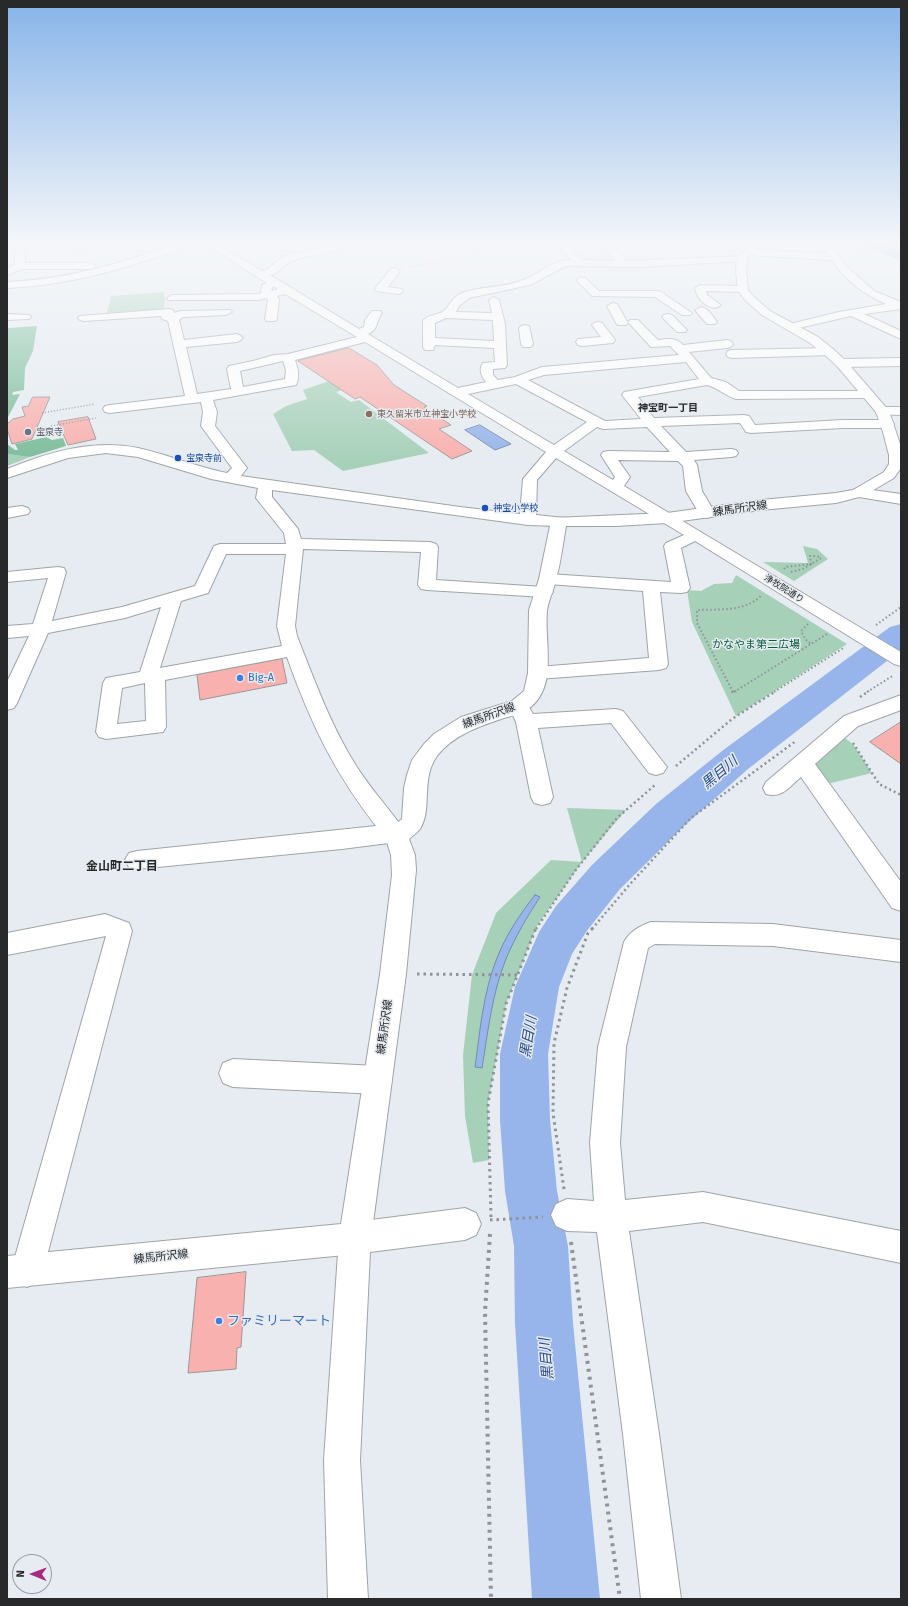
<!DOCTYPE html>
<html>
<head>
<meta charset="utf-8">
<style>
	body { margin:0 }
	#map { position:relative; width:908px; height:1606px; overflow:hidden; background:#e6ecf1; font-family:"Fira Sans",sans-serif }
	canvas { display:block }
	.frame { position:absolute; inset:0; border:8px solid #27292b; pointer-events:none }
	.north { position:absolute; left:12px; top:1554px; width:40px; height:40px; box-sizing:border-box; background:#e6ecf1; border:1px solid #9a9ea2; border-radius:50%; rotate:271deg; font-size:11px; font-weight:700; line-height:16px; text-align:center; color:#27292b }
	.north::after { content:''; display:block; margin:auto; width:14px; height:18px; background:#a72b7e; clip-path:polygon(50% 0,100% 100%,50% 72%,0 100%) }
</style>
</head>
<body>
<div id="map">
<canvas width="908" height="1606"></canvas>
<div class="frame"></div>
<div class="north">N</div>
</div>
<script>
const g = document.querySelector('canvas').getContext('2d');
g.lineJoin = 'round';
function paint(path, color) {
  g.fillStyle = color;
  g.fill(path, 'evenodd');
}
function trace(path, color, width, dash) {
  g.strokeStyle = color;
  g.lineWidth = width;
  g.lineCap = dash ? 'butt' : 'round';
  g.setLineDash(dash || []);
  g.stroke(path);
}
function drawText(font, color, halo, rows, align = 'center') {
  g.font = font + ' "Fira Sans","Noto Sans JP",sans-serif';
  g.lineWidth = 3;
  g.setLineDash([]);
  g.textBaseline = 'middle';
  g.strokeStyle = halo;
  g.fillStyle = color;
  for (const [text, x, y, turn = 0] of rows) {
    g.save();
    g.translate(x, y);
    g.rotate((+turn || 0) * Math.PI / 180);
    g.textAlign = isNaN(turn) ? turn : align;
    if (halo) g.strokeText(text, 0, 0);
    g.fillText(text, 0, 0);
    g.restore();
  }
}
const green = new Path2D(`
	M163,292L165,299L164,309L107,313L111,296Z
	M332,380L345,389L336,392L351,402L359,400L429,453L343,471L314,450L292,451L273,414L286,406L307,399L303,390Z
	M7,454L30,457L7,466Z
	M803,546L817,549L828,559L794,581L763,562L808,563Z
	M736,575L847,644L736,716L692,622L687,590L701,591L714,584L732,583Z
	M838,733L853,744L872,773L819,786L803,763Z
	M567,808L626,810L582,862L537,926L506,1004L488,1103L489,1160L473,1163L465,1116L463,1055L472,975L496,913L551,860L582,862Z`);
const forest = new Path2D(`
	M37,326L33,351L25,368L24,390L13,392L12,395L20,394L7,419L10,427H7V328Z
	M46,437L52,440L63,438L66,446L30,457L7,454V444L15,450H18L15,444Z`);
const water = new Path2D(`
	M480,425L511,444L495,450L465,430Z
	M535,895L540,897C527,917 515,937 506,959C492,993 488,1032 482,1068L475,1067C480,1031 483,993 497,958C506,935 520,914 535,895Z`);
const river = new Path2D(`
	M858,241H880L901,250V261L860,245Z
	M901,624V650L748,769L684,826L620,889L586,932L572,954L559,987L548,1054L550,1120L557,1191L568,1246L573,1323L600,1599H532L515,1323L514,1246L505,1191L500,1120V1054L515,987L539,932L556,906L592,865L656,804L722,751L890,627Z`);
const building = new Path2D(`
	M349,348L377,365L394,385L427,406L424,407L451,425L439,429L472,451L452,459L360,397L355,399L298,361Z
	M33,397H50L32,439L12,444L7,429V424L13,419L25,416L22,407L28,406Z
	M88,417L96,439L68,445L58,422Z
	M282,659L287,683L200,700L197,675Z
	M901,722V764L870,742Z
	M246,1272L241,1347L237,1348L236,1369L188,1373L197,1278Z`);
const pathFar5 = new Path2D(`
	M844,241L901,266
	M882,241L901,249
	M850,252L869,253
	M409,267L470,256L509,241`);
const pathFar4 = new Path2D(`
	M42,413L95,404
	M51,426L96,418`);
const pathFar3 = new Path2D(`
	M784,569L785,567L811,564L810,556H817L821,558L803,569L791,572
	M808,624L801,631L805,639L811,644
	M876,625L901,607
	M733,692L697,623V610C720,609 745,612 762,595
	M734,692L827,634
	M774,692L845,647
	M867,692L894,675`);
const pathFar2 = new Path2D(`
	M732,691L733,693L736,691
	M860,697L869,691
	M853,743L879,784L901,795
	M676,766L732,719L776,691
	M536,929L575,871L617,818L655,785
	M592,929L631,883L691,818L796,741`);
const pathFar1 = new Path2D(`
	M417,974L518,975
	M564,1189L553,1113L554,1043L567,988L588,933L593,928
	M491,1217L488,1103L506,1004L536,928
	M490,1220L543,1217`);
const path = new Path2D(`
	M490,1234L485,1312L491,1599
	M571,1242L620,1599`);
const minor = new Path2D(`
	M27,241H39L25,250V263H91L96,266L91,269H22L7,275V268L15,265V249Z
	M77,241H87L83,249H77L75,247Z
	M185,241H199L197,243C134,266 75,285 7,288V282C72,279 124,262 185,241Z
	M200,241H212L262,271C272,269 274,261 283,257C298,251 317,249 333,246L336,247L338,249L336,251C321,255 305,255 290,262C282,265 279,274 270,275L359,329L364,327L365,320L372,311H380L382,313C375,323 379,329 368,334L458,388L486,382C482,377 478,370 483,363L495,362L494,348L435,345L433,350H425L423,347V321C427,315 437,315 442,312C450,307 451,297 462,293C481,286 504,288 523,280C539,274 553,260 571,260L557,244L559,242H565L582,260L615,261L600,241H610L626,261L746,256L747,258L742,261L642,267L566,266L530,285L469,298L459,306L456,312L492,313L489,300L494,297L499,300L505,324L507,365L505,368L493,369V375L498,380L515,377L542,367L679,355L670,346L651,347L628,322L630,320H638L658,340C669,339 675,337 683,345L727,340L731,341L733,344L731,347L727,348L689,352L711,378L726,382L739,391H872L874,394L872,397L867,398L736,399C726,396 718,388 707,385L638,397L654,418L744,415L749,416L755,425L843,420H887L892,421L894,424L892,427L887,428H843L751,433L746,432L740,423L661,426L686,452L731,449L736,450L738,453L736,456L731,457L694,460L697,465L702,491L715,513L713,516L707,518L701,516L699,513L686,491L683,466L678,461L618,460L630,477L624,486L901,652V666L894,664L695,541L681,548L690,588L687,592L681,593L660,592L668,664L666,668L659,670L538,679L531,678L528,673L531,668L538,667L649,658L643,591L548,584L542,583L539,579L542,575L548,574L671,582L664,546L666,543L684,535L556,458L537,480L536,515L565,518L567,521L565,524L559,526L528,525L272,490V497L298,529L301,539L430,542L436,544L438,547L436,580L544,587L550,588L553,592L550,596L544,597L427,590L421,589L418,585L421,552L303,549L295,626L297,636C314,679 330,724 355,764C369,787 388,807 404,830L407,836L404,842L396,845L389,843L342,849L137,869L129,867L125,860L129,853L137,851L376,826C334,772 310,722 287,657L165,680L166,727L163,732L106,739L99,737L96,732L103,683L106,678L140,672L161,607L125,618L48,633L17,703L14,708L7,710V682L29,636L7,638V626L33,624L48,578L7,582V572L58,567L64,568L66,572L52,621L122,607L195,586L214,546L220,544H286L284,533L256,498L258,488L211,479L138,457L106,453L68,458L7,478V469C49,452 93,439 138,448C169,455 197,467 227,473L232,468L201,426L203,412L201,402L110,413L105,412L103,409L105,406L110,405L185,396L168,321L162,319L161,316L84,321L80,320L78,318L80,316L169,309L173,310L174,313L180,311L230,310L232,312L226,315L183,317L179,320L184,340L237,334L241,336L243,338L241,340L237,342L186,347L197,394L231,389L227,369L229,366L253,361L274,355L288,354L357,337L285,294L277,296L279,299L277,319L275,321H267L265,319L268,300L266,298L259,300H168L167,298L172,295L259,294L261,293L262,285L267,283ZM273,286L278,289L271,291ZM446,318L493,320L494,341L435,338V323ZM365,342L546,452L523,479L520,514L460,507L241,476L247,468L215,426L217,412L213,400L296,385C300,377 298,368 295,360ZM283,361L286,370L285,379L243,387L240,371ZM686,362L699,379L624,392L622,395L641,419L605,421L528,380L544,375ZM516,384L587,422L554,445L468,394ZM597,427L603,429L647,427L670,452L608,451L603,452L601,455L615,477L613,480L564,451ZM226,554H286L277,626L282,646L160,668L181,601L208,593ZM145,683L146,721L117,724L122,688Z
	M819,241H829L846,266L874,291L901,302V309L864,314L901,331V339L851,316L790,330L786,329L784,327L786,325L839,312L886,304C863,294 845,280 832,260L747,255L742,252L747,249L827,254Z
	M395,268L400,271L388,287L402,289L403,291L402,293L398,294L376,291L375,289L376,287L391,269Z
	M581,277L585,278L599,291H657L661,292L692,313L690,315H682L655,297L592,296L576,280Z
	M700,285L742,286L747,289L742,292L706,291L707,295L721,305L715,308C704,306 697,298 695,288Z
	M613,303L617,304L628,323L626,325H618L616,323L607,306Z
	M701,307C708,308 713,316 717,322L715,324H707L695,310Z
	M7,314L29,315L31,317L29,319L7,320Z
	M668,314L672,315L687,330L685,332H677L662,317L664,315Z
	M598,322L602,323L613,337L615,340L613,343L582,346L578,345L576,342L578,339L601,337L592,325L594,323Z
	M525,325L529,326L533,344L531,347H523L521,344L519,328L521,326Z
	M829,348L833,349L835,352L833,355L732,358L728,357L726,354L728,351L732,350Z
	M901,358V366L841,367L837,366L835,363L837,360L841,359Z
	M882,407H901V415L877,414L875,411L877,408Z
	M858,488L901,494V504L853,496L850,493L853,490Z
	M22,506L28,508L30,511L28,514L7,518V508Z
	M901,695V710L858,726L815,764L901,882V911L892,908L801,777C790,786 782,799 766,794L763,788L766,782L844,716Z
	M520,702L527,704L533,714L616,709L623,711L667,767L663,773L656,775L649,773L611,723L538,728L553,797L550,803L542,805L534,803L531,797L516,722L510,709L513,704Z
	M105,914L129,923L132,931L43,1271L38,1282L27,1287L16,1282L11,1271L106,936L7,955V933Z
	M651,922L773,924L901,940V962L773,946L655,944L648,948L626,1047L620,1143L625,1200L703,1192L901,1231V1263L703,1222L629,1231L659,1434L681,1599H641L623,1434L597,1232L567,1231L556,1226L551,1215L556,1204L567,1199L594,1201L590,1143L598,1047L624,942C630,931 640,926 651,922Z
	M233,1059L378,1066L388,1070L392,1080L388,1090L378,1094L233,1087L223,1083L219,1073L223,1063Z
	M465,1208L476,1213L481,1224L476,1235L465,1240L370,1252L360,1460L368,1599H328L324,1460L339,1238L344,1227L355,1222Z`);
const major = new Path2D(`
	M754,241H765L747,258L746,271L748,290L753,296L770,311L818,337L833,349L845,360L889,411L901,447V468L896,475L894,478L863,496L836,503L761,510L667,523L616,526H566C563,543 561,562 556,579C554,590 548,601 547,611C544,644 559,688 527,710C521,714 511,716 504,718C480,726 453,735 437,756C420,780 433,808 420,829C417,833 412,836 409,839L415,855L416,870L406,974L371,1238L366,1249L355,1254L7,1288V1256L341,1224L380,974L392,875L391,855L385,836L388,830L402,819L404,788L407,775L412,760L424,744L434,734L461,717L512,701L524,691L528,673L529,610L539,579L551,521L553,518L667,513L761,500L836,493L853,490L884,472L889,464V455L883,432L876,412L837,366L825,355L810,343L762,315L745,300L738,290L736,271L737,258Z`);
const markers = [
	[369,414,4,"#8d6e63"],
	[28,432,4,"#6b7280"],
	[178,458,4,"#1a4fb4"],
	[485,508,4,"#1a4fb4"],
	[240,678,4,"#3f7fe0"],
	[219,1321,4,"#3f7fe0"]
];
const farEducationnames = [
	["東久留米市立神宝小学校",377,414]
];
const farWorshipnames = [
	["宝泉寺",36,432]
];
const farTransitnames = [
	["宝泉寺前",186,458],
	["神宝小学校",493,508]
];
const farStreetnames = [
	["浄牧院通り",784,589,32]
];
const farNeighbourhoodnames = [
	["神宝町一丁目",668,408]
];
const streetNames = [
	["練馬所沢線",740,509,-8],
	["練馬所沢線",489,716,-20],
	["練馬所沢線",385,1027,-82],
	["練馬所沢線",161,1257,-6]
];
const parkNames = [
	["かなやま第二広場",756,645]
];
const shopNames = [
	["Big-A",248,678]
];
const neighbourhoodNames = [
	["金山町二丁目",122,867]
];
const nearShopnames = [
	["ファミリーマート",227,1321]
];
const nearWaternames = [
	["黒目川",720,773,-40],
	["黒目川",529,1037,-81],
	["黒目川",547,1359,-95]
];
paint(green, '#a6d0b8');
paint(forest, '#7bbc9a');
paint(water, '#97b5ea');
trace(water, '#758bb1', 1);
paint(river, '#97b5ea');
paint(building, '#f8b1ae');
trace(building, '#9d9594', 1);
trace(minor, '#9fa4a9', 2);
trace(major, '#9fa4a9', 2);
trace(pathFar5, '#8f9397', 1, [1, 1.5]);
trace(pathFar4, '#8f9397', 1.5, [1, 2]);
trace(pathFar3, '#8f9397', 2, [1.5, 2.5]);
trace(pathFar2, '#8f9397', 2.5, [2, 3]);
trace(pathFar1, '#8f9397', 3, [2.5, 4]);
trace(path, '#8f9397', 4, [3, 5]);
paint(minor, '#fff');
paint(major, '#fff');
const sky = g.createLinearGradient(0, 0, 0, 466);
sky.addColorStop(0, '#87b4e9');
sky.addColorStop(0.52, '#f4f6f9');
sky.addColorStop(1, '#f4f6f900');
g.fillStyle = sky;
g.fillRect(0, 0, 908, 466);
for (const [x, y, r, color] of markers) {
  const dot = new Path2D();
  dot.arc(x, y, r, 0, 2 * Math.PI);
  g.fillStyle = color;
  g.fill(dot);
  trace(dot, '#e6ecf1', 1.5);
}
drawText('9px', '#785e54', '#e6ecf1', farEducationnames, 'left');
drawText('9px', '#5b616d', '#e6ecf1', farWorshipnames, 'left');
drawText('9px', '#164399', '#e6ecf1', farTransitnames, 'left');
drawText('9px', '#27292b', '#e6ecf1', farStreetnames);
drawText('bold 10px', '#27292b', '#e6ecf1', farNeighbourhoodnames);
drawText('11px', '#27292b', '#e6ecf1', streetNames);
drawText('11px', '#075b3b', '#e6ecf1', parkNames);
drawText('11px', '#366cbe', '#e6ecf1', shopNames, 'left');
drawText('bold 12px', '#27292b', '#e6ecf1', neighbourhoodNames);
drawText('13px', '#366cbe', '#e6ecf1', nearShopnames, 'left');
drawText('italic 14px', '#294a8a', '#e6ecf1', nearWaternames);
</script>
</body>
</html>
